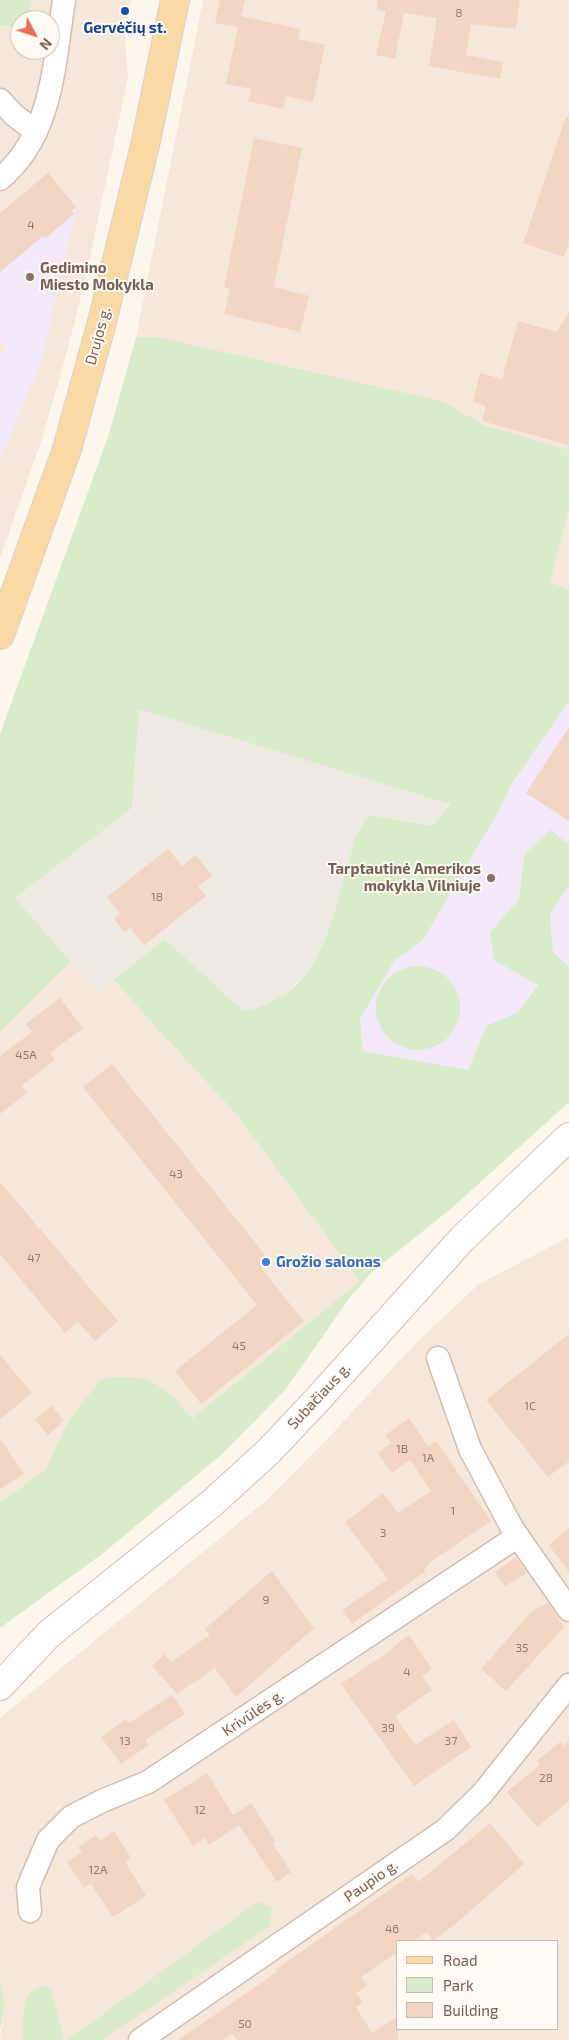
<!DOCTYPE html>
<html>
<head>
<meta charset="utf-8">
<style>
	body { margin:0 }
	#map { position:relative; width:569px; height:2040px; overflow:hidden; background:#fdf6ec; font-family:"Exo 2",sans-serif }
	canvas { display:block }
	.legend { position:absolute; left:396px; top:1940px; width:162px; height:90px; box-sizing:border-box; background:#fffaf3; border:1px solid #cabbb1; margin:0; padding:6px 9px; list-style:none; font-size:15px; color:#7a5c4d }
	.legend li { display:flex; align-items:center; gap:10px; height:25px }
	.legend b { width:25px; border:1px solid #cabbb1 }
	.north { position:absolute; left:10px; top:10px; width:50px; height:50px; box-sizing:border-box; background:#fffaf3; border:1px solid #cabbb1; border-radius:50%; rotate:130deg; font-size:14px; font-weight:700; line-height:20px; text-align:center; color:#7a5c4d }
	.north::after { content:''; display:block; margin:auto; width:18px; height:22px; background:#e76f51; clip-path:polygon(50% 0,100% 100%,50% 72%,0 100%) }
</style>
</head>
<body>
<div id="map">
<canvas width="569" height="2040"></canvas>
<ul class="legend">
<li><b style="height:6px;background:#fbd9a5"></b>Road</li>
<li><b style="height:14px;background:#d8ecc9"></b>Park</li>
<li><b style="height:14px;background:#f3d5c3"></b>Building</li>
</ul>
<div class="north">N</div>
</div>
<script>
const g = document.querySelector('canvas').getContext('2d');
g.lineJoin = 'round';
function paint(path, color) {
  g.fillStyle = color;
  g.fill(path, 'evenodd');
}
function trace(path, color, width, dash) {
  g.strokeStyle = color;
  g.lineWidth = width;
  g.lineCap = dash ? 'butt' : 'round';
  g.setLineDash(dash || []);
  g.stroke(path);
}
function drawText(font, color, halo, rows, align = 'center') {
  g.font = font + ' "Exo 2",sans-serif';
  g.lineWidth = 4;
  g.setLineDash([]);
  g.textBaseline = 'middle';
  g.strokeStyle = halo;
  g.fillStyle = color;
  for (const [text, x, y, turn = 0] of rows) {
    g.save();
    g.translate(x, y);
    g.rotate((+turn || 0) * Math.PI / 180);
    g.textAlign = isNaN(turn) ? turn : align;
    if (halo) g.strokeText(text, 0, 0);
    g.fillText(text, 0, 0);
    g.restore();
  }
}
const residential = new Path2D(`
	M0,0H131L125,36L128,77L85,281L64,363L42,439L0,558ZM20,20H50V50H20Z
	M203,0H569V654L157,337H136Z
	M71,961L100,993L114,980L162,1034L237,1115L361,1281L193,1418L164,1389L69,1420L45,1470L0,1502V1032Z
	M569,1237V2040H0L5,2005L0,1978V1718L269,1498L327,1439L417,1342L479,1284ZM398,1941H558V2029H398Z`);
const industrial = new Path2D(`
	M139,708L450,803L432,826L328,935L314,966L286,993L268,1006L244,1013L165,939L100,993L15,898L132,808Z`);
const education = new Path2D(`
	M48,173L76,207L72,211H76L41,362L0,462V354L7,348L0,340V213Z
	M569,701V844L550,831L524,855L519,899L490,932L494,960L538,984L517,1013L486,1026L468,1070L363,1051L360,1019L394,961L423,940L496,816L511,785Z
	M569,886V966L553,952L550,913Z`);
const green = new Path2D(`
	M0,0H32L28,20H20V28L0,25Z
	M136,337H157L445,402L483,425L569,450V507L550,582L569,590V701L511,785L496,816L423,940L394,961L360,1019L363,1051L468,1070L486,1026L517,1013L538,985L494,960L490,932L519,899L524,855L550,830L569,844V886L550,913L553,952L569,966V1102L453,1207L371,1273L348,1300L286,1389L221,1455L102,1554L0,1628V1502L45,1470L69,1420L101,1379C123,1376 147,1375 165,1390C175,1398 183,1409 193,1418L360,1281L237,1115L162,1034L114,980L165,939L244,1012C321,993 329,930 348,864C351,855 353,844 357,835C360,828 365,821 369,815L432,826L450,804L139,709L132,808L15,898L71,961L0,1032V734L109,434Z
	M376 1008a42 42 0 1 1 84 0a42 42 0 1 1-84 0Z
	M257,1902L273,1908L269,1927L101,2040H65L94,2021Z
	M0,1978L5,2005L0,2031Z
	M45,1986L51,1990L64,2040H23C25,2017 17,1992 45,1986Z`);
const building = new Path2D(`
	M220,0H245L241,16L300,29L298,39L325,45L313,102L286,96L283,109L248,101L251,89L226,84L238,27L215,23Z
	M378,0H520L516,29L471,24L466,55L503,62L500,79L429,66L437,18L404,13L395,59L376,55L386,11L377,10Z
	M566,117H569V242L564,257L523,243Z
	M254,138L302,148L274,287L309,296L300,332L224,314L230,288L224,287Z
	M48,173L76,207L71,211L74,214L46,238L43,236L0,272V213Z
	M569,312V445L482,421L486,406L473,402L480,373L502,379L518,321L557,332Z
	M569,727V821L526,793Z
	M168,849L182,866L196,855L212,876L198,886L206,896L144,945L130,928L124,932L114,919L120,914L107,897Z
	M60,998L83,1028L50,1053L55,1060L21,1086L27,1093L0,1114V1056L32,1032L26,1024Z
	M112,1064L270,1261L261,1268L304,1321L201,1404L175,1371L257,1305L83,1087Z
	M0,1182L118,1321L95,1341L78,1322L65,1333L0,1254Z
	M569,1334V1461L548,1477L486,1400Z
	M0,1355L32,1393L0,1419Z
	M52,1406L64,1421L48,1435L35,1419Z
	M409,1418L428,1446L436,1441L491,1521L429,1563V1565L424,1569L426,1571L352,1624L342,1610L388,1579L345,1522L383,1493L398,1513L431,1491L410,1460L392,1473L378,1453L391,1443L385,1435Z
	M0,1439L24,1474L0,1489Z
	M569,1528V1572L549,1545Z
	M516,1557L527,1573L505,1586L495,1572Z
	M272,1571L314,1628L236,1697L215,1668L177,1694L152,1666L164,1654L171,1662L210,1635L205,1629Z
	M548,1603L564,1627L506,1691L481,1669L532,1611Z
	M409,1635L432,1669L422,1676L432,1690L395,1716L415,1745L454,1720L471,1747L414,1786L341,1684L394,1648L393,1647Z
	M172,1695L185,1714L145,1740L149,1745L121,1764L101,1737L126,1719L129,1723Z
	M569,1741V1801L537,1827L507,1792L540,1765L537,1761L560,1742L563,1746Z
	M207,1773L233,1815L251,1803L276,1842L273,1844L291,1872L277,1882L239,1825L209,1845L205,1838L193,1846L164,1800Z
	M490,1823L524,1864L453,1926L433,1941L427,1932L413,1941H398V1952L361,1977L367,1986L356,1993L363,2002L356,2007L372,2033L398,2016V2040H237L232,2034L223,2040H178L277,1972L275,1970L412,1874L418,1882Z
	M114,1831L131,1858L125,1862L146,1896L113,1917L91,1884L84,1888L67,1862L82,1852L78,1847L96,1835L100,1841Z`);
const street = new Path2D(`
	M0,100L14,115L36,132
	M0,179C53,135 54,63 64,0
	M438,1358L470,1449L512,1528L569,1610
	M30,1911L28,1887L48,1840L71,1817L102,1801L148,1782L518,1536
	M140,2040L445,1830L482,1794L569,1685`);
const secondary = new Path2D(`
	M0,1686L49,1634L211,1504L269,1451L318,1399L462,1239L569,1137`);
const primary = new Path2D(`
	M0,635L67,449L102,322L146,141L175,0`);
const markers = [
	[125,11,5,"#1a4fb4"],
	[30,277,5,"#8d6e63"],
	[491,878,5,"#8d6e63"],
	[266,1262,5,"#3f7fe0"]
];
const numberNames = [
	["8",459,13],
	["4",31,225],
	["18",157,897],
	["45A",26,1055],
	["43",176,1174],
	["47",34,1258],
	["45",239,1346],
	["1C",530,1406],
	["1B",402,1449],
	["1A",428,1458],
	["1",453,1511],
	["3",383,1533],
	["9",266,1600],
	["35",522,1648],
	["4",407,1672],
	["39",388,1728],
	["13",125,1741],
	["37",451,1741],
	["28",546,1778],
	["12",200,1810],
	["12A",98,1870],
	["46",392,1929],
	["50",245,2024]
];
const transitNames = [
	["Gervėčių st.",125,28]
];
const educationNames = [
	["Gedimino",40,268],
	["Miesto Mokykla",40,285],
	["Tarptautinė Amerikos",481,869,"right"],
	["mokykla Vilniuje",481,886,"right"]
];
const streetNames = [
	["Drujos g.",98,336,-75],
	["Subačiaus g.",319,1396,-47],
	["Krivūlės g.",253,1713,-34],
	["Paupio g.",371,1881,-35]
];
const shopNames = [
	["Grožio salonas",276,1262]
];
paint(residential, '#f5e8da');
paint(industrial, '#efe9e4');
paint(education, '#f3e8fa');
paint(green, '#d8ecc9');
paint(building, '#f3d5c3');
trace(street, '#d1beb0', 25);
trace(secondary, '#d6c0b0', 30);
trace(primary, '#dad1cd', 30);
trace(street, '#fff', 22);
trace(secondary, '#fff', 28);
trace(primary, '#fbd9a5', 28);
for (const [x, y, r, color] of markers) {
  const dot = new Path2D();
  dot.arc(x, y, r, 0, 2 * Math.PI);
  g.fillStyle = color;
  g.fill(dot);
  trace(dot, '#fffaf3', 2);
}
drawText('12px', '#987a6a', null, numberNames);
drawText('bold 15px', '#164399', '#fffaf3', transitNames);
drawText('bold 15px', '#785e54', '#fffaf3', educationNames, 'left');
drawText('15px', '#7a5c4d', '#fffaf3', streetNames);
drawText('bold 15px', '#366cbe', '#fffaf3', shopNames, 'left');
</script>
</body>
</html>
